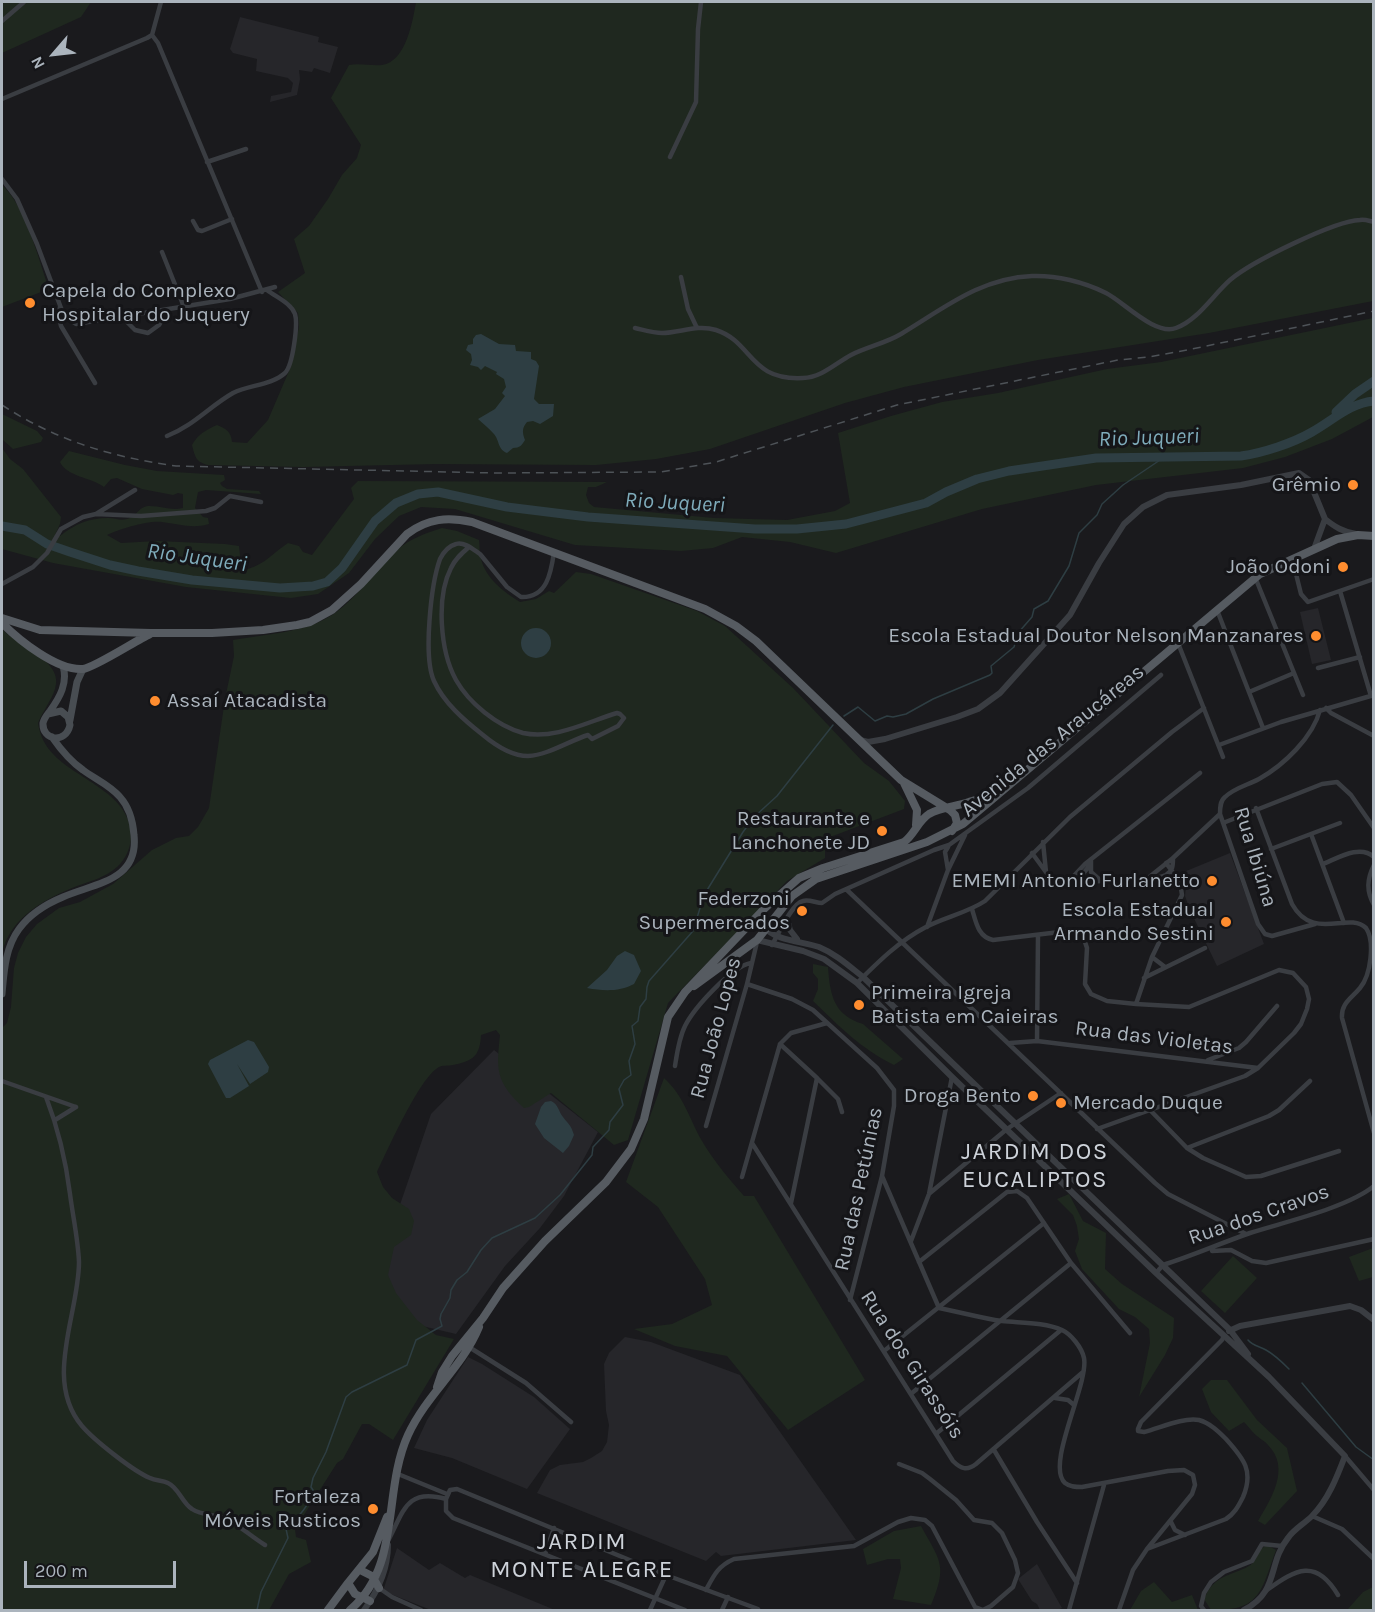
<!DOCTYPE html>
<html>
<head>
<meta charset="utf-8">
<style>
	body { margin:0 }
	#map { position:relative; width:1375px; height:1612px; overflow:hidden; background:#1a1a1d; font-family:Karla,sans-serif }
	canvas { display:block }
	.frame { position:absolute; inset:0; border:3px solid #abb4bd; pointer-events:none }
	.north { position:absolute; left:24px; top:24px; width:60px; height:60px; -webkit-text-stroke:4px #151518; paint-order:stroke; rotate:242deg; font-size:16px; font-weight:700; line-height:24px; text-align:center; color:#abb4bd }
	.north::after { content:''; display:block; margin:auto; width:21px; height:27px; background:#abb4bd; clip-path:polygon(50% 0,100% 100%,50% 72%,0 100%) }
	.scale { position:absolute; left:24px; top:1561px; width:152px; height:27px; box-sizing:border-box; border:3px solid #abb4bd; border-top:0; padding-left:8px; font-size:18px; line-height:21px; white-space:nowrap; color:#abb4bd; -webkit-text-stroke:4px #151518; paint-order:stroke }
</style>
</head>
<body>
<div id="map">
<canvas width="1375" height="1612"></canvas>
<div class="frame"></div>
<div class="north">N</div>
<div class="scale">200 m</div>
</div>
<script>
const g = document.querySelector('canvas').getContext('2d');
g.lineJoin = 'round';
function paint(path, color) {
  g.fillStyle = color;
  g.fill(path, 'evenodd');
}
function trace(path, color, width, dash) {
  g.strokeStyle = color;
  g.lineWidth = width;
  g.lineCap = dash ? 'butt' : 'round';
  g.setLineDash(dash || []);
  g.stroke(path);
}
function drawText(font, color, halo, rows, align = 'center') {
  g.font = font + ' Karla,sans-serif';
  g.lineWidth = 6;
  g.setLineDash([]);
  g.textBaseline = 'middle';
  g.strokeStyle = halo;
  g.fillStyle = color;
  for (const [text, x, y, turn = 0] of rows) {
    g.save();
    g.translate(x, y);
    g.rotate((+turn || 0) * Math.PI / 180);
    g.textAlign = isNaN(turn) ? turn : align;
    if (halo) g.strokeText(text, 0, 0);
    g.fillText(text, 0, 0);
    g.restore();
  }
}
const built = new Path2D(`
	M240,17L319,37L318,42L338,47L330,73L314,68L312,72L299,70L300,79L297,95L270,102L271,96L291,92L293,83L288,78L256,71L257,59L233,53L230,49Z
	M1318,608L1331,660L1312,664L1300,612Z
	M1230,853L1264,944L1217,966L1190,910L1185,896L1186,887L1183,878L1179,874Z
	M494,1050L598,1132L564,1196L540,1228L505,1266L456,1334L422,1326L407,1316L377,1272L431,1114Z
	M625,1337L651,1342L740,1375L856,1540L721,1556L716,1552L706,1561L537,1493L550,1470L560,1465L583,1462L591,1458L602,1451L607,1442L609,1425L606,1411L604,1364L609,1353Z
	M468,1357L482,1364L534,1397L570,1429L527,1489L452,1458L414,1448L427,1420Z
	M397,1548L429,1570L440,1563L465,1578L470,1575L555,1610H431L383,1591Z
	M1037,1564L1062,1608L1057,1610H1040L1037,1604L1032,1601L1018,1579Z`);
const green = new Path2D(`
	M2,2H91L81,17L2,53Z
	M416,2H1373V301L1209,333L1038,360L904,387L845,403L710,449L656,459L596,465L436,464L303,467L208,465C196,462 195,457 192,445C198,434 206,430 217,425C227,429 231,432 232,442L247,443L268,420L289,371L299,327L298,313L278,292L305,273L294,239L309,226L328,199L342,175L357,158L361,145L331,98L349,65C360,63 371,66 382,65C406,62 413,20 416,2Z
	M2,185C26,207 38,258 49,289L2,307Z
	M1373,318V417L1332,439L1285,457L1243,468L1096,485L982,509L836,553L790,542L742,537L713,548L681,551L575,545L455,509L421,507L399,516L375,539L349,573L318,594L291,598L186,587L53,563L2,549V448L10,459L23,469L61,517L60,524L55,535L60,536C75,524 89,518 108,518C115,518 120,521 127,519C137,517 138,506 150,506C162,506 171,511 183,508V494L178,493L173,495L142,489L117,478L111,479L104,487C91,477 67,477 60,462L69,451L125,465L157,471L224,475L225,480L220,483L222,486L227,489L259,491L261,494L206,490L198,492L195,508L203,517L208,518L209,524C193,529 178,524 162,522C149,520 119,529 107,535L121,543L157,541L225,544L239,546L240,555L239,571C263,567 269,556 288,543L299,546L303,552L312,555L354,499L351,488L358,481L607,482L596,487H588L586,495L589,503L594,507L714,518L787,520L835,511L850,503L838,433L891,416L942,402L998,393L1107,369L1161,362Z
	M2,414L37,431L43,438L41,442L13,449L3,440L2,443Z
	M442,528L457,531L479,540C480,546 479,553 481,559C486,579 504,592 520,602L536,599L549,591L554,593L576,572L591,574L697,611L725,626L793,688L864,763L889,781L905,801L904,809L825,839V858L787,881L668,1003L628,1140L614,1145L551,1093L529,1107L524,1108C496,1082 496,1071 500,1035L496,1030L481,1035C480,1056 473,1061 453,1065C448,1066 442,1065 439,1067C419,1078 388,1150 377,1172L383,1187L392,1198L409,1209L414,1221L411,1235L394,1247L388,1275L396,1293L417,1320L436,1335L454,1339L393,1440L369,1424H362L343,1459L337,1463L295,1529L296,1537L306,1540L311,1562L289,1574L269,1610H2V1028L7,1023L11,1007L14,968L18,953L26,937L37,924L59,908L80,902L113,884L152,850L176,838L189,836L198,827L209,808L225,699L234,656L233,640C267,634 306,633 335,613C359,596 375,570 396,551C409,539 426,533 442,528Z
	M2,629C17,645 65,661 55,689C51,701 43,711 38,723C40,736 45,746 54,755C79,781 133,794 131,839C130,849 125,860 117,867C106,877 91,881 77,886C44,899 10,918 2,953Z
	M813,964L828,967C830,994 833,1015 863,1024L903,1059L894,1065C860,1048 840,1027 813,1001L818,989V979L813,973Z
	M664,1078C684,1096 689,1118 702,1141C714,1161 729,1179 744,1196H754L865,1380L788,1430L727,1356L675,1346L634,1329L672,1324L712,1305L705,1279L658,1207L626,1182Z
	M1069,1194L1083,1221L1106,1233L1105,1269L1122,1284L1174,1318L1173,1338L1165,1355L1139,1397L1150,1343L1149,1329L1135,1317L1119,1309L1082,1269L1075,1251L1079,1239L1077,1226L1073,1215L1057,1199Z
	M1373,1248V1277L1359,1281L1349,1257Z
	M1233,1256L1257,1278L1225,1313L1201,1291Z
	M1211,1380H1227L1257,1420L1287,1448L1297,1491L1265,1525L1258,1521C1271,1499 1291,1468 1268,1445C1265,1441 1260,1439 1257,1436C1252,1432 1248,1426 1244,1422L1229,1431L1211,1412L1202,1389Z
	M921,1526C940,1561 948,1565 931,1605L893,1599L901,1568L900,1559H888L867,1565L863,1549L894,1531Z
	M1267,1545L1276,1550C1261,1591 1261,1611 1211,1610L1204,1599C1215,1574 1229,1577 1249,1566C1258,1561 1256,1550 1267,1545Z
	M1154,1582L1172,1602L1192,1595L1198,1610H1130L1141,1591Z
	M1373,1587V1610H1347L1363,1592Z`);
const water = new Path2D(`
	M481,334L499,344L515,345L516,351L531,352V359L536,361L539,366L534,399L539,404H554L553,416L540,424L533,421L527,422C522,428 522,432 525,440C522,445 520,448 513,448L507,453C497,449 500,440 493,433C489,428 483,424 478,419L495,409L505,396L502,393L506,387L504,379L496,374L497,372L485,366L481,370L478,367L470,365L472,360L471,354L466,350L468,345L473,344V339L476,335Z
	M521 643a15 15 0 1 1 30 0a15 15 0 1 1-30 0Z
	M625,951L634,955L641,971L634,984C619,992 603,991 587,988L607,970L617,956Z
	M248,1040L254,1042L269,1067L268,1072L250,1084L237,1064L249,1086L230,1098H226L208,1064L210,1060Z
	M551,1101C559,1105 558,1111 563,1117C569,1125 571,1125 574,1135L569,1146L563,1153L544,1138L535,1124L541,1107L545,1102Z`);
const stream = new Path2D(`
	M844,716L858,707L875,721L887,716L893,717L906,714L933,699L990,675L992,673L991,666L1014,647L1018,633L1032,617L1034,609L1048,601L1069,566L1079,533L1097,515L1102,504L1123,485L1163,458
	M1248,1340C1253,1346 1259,1346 1266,1350C1275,1355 1282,1362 1289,1369
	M1302,1383L1356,1447L1374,1460
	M257,1610L261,1592L288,1538L286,1529C296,1519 311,1505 313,1490L311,1487L313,1478L326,1452L346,1397L352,1392L407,1365L416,1340L442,1326L440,1319L441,1314L450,1298L451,1290L457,1280L467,1272L481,1250L492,1238L535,1218L560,1195L592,1155L593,1147L609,1130L610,1122L623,1105L619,1089L624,1080L631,1075L629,1061L635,1044L632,1026L638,1021L640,1007L646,999L647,987L649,981L693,931L704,895L743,832L754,817L777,796L833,725`);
const river = new Path2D(`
	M1336,412L1355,394L1374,381
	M2,526L25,530L47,544L70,552L110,565L138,571L192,580L280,588L313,586L327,582L342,568L375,521L396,503L418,494L438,492L507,507L588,517L755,529H797L846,524L926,503L946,492L977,479L1009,471L1096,458L1241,456C1263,453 1293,443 1312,432C1332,421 1350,403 1374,401`);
const minor = new Path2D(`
	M2,21L24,2
	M152,35L158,43L262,292
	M2,99L147,38L152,35L161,2
	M670,157L696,102L698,29L701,2
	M207,162L246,149
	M2,179L17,199L37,244L64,316L76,324L230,299L275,287
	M193,221L198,230L202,231L232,219
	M162,252L184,307
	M681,277L688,309L697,328
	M60,307L59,317L61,326L95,383
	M123,318L135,330L148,333L159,325L168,310
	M635,328C644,330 653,333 662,333C680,333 697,324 716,330C753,342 749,381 803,378C821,378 836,363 851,355C867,347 886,343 901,334C943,309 980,278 1032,276C1056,275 1084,282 1106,293C1124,302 1155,336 1176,328C1198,320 1213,295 1230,280C1251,262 1334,221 1360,220C1365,219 1369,221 1374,222
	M167,436C193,426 210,406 233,393C249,385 272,385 285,373C293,365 298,324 295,314C291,303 276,297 267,290
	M96,514L135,490
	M469,547C462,553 455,559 451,568C436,597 440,651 456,680C469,703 497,726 523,733C554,740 587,722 617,713L620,714L624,718L618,726L592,739L588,735C569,741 548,755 528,756C511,756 495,745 483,735C464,720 444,703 434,681C423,657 431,584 440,559C443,553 449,546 456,544C464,541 474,550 480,554L507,587L521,597C547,598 551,573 554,552
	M1292,558L1301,594L1308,602L1374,579
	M1255,577L1303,695
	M2,584L33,567L47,553L61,529L83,517L96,514L141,516L206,511L215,508L230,496L261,502
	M1340,591L1371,696
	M1217,610L1263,728
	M1178,643L1223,757
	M1318,668L1360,657
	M1249,692L1294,673
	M1326,708L1331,713L1374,736
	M1219,745L1281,722L1374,695
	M1256,808L1292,904C1313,942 1348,911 1366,928C1375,941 1371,975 1360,988C1351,999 1341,1003 1342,1018L1374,1133
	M1223,823L1322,784L1337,782L1351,795L1374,828
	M1311,834L1344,923
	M1043,842L1046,872
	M948,847L945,852L948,870
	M1271,849L1340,823
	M1032,853L1051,879L1057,882C1077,881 1153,882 1166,875C1173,871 1173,865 1173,858
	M1091,861V872L1100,880
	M1323,864C1338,858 1360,844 1374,857
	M1374,865C1367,879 1366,891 1374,905
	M1148,878L1173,858L1220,814
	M1078,880L1090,865
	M1069,881L1085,864L1200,773
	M847,890L1155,1183L1168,1194L1246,1234
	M972,909C976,922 978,937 993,940L1068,931L1076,934L1085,942L1087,948L1085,984L1091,994L1107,1001L1136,1004L1189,1007L1279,970L1293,973L1306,987L1309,999L1307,1009L1301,1024L1294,1033L1258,1068L1245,1076L1097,1129
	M1315,924L1272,936L1265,934L1258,924L1220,814C1220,808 1220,801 1225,797C1234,788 1248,785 1259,779C1284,765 1313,737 1320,710
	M927,927L948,870L965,835
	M772,945C778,935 792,903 803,901C809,899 816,903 822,903L835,894L934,850L949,845L1028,788L1161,675
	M1152,957L1165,967
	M1144,978L1205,948
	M857,983C878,962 899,941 926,927C945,917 967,913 985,901L1070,817L1172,732L1204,708
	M747,984L792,999L813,1010L877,1068L894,1090V1106L882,1176L850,1300
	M1136,1004L1152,957L1182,895L1180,882L1166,863
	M1037,1041L1038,935
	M1010,1043L1037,1041L1258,1068
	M780,1044L817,1078L791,1203
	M1208,1060L1239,1048L1246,1042L1277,1006
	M675,1066C677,1053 679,1038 685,1026C694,1008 732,966 751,963
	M817,1078L838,1099L842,1112
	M2,1081L76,1107
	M46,1097C58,1128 66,1162 70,1194C73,1217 78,1239 79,1262C79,1314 43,1380 82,1426C94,1440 133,1471 150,1478C156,1481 162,1480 168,1483C179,1488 182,1503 192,1509C202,1516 216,1514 227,1519C240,1526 252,1537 265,1545
	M1150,1110L1187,1148L1203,1158L1246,1177L1261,1176L1339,1151
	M55,1120L76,1107
	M706,1126L747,984L757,942
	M752,1143L953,1461C961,1469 967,1471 976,1464L1083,1372
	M1187,1148L1269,1116L1279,1110L1310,1081
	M882,1176L939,1308C960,1312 981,1318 1002,1321C1021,1323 1044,1322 1062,1330C1071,1334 1082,1348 1084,1358C1089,1384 1045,1465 1065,1483C1070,1487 1076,1487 1082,1487L1168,1471L1184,1470L1193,1475L1195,1485L1192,1494L1147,1549
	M742,1177L780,1044L791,1033L827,1023
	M930,1193L1007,1129L1061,1093
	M911,1241L929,1194L952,1077
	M1212,1251L1231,1250L1252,1261L1266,1263L1374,1239
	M919,1262L1007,1192L1017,1191L1027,1198L1071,1263L1130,1333
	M1156,1273L1163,1265C1192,1256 1221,1243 1250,1233C1284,1222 1347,1208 1374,1186
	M469,1347L526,1383L571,1422
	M884,1351L1044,1223
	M912,1393L1071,1263
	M1055,1398L1068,1400L1074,1405
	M937,1433L1061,1330
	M994,1450L1037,1522L1077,1583
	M1345,1456L1374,1490
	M398,1474L447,1494
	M1312,1516L1342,1529L1374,1559
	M1171,1522L1175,1530L1185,1535
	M389,1539C404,1510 407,1488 446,1499
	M545,1554L554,1528
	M379,1588L392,1597L421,1610
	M706,1590C714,1575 718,1566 734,1559L854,1546L898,1522L911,1518L925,1520L932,1526L975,1607L983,1610L991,1606L1013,1587L1018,1573L1015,1560L1002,1533L992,1523L974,1520L956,1500L930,1479L922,1473L899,1464
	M1267,1590C1296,1569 1316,1558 1338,1595
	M650,1610L666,1575
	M685,1610L453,1518L446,1511V1499L450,1490L457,1489L666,1575L758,1609
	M722,1610L728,1597
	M1069,1610L1104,1485
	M1119,1610L1133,1570L1147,1549L1226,1519C1234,1514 1238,1507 1243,1497C1254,1471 1244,1459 1226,1439C1219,1432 1210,1423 1199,1420C1183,1417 1160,1428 1144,1432L1138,1431V1429L1141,1422L1222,1340L1224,1336
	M1204,1610L1201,1606L1204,1593L1211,1582L1224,1572L1252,1561L1262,1544L1282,1546`);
const tertiary = new Path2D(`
	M1325,519C1335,527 1343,532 1356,534
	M1314,549L1325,519
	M860,740L868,742L885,739L957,717L978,709L1000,693L1070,615L1099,563L1124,524L1143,507L1167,495L1241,485L1299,473L1309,480L1325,519
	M787,919L790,930L797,939
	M766,928C773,940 805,942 819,947C836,954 849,966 863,977L1230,1330L1248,1354
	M757,940L803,951L824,959L857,983L952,1077L1156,1273L1269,1377L1345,1456C1337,1477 1328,1500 1312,1516C1304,1524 1294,1529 1288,1538C1267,1564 1280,1591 1244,1610
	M1229,1331L1240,1326L1350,1306L1361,1310L1374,1320
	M364,1610C378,1591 388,1569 388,1545`);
const secondary = new Path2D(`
	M48,714L61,711L68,717L70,725C66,744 42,741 43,723C44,718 47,715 50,711C60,697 68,683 63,666
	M70,720L77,682L83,669
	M2,994C4,972 5,948 19,929C30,914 46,904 63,897C95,883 139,881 134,835C133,822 129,807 120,797C110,785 95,779 83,770C70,761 61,750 52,737`);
const primary = new Path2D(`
	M2,618L40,630L151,633H212L263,630L297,625L310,622L332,610L361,584L407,534C428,518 448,517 472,522L705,609L736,626L756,641L901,780L950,810L955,815L957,823L952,831
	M2,623C19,640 57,671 83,669C94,668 137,640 150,634
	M904,783L917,810L916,825
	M694,986L757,940L792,896L816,879L927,842L963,824L1260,574L1337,539L1358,535L1374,536
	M437,1387L442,1372L452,1356L483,1318L503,1288L545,1241L606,1182L631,1149L644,1119L668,1017L685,992L765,908L799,878L823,868L904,842C914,835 918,821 929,814C941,807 955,807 969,802C981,799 992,794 1004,789
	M360,1570L372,1576L379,1588
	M348,1583L355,1594L370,1601
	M328,1610L348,1583L373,1552L387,1517
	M350,1610C402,1566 382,1492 408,1435C427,1394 462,1368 479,1327`);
const rail = new Path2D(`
	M2,405C57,441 112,457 176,466L497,473L661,472L716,462L897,405L1118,360L1149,357L1192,349L1374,311`);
const markers = [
	[30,303,6,"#ff8d2f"],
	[1353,485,6,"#ff8d2f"],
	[1343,567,6,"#ff8d2f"],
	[1316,636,6,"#ff8d2f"],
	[155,701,6,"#ff8d2f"],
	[882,831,6,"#ff8d2f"],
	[1212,881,6,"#ff8d2f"],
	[802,911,6,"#ff8d2f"],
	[1226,922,6,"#ff8d2f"],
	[859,1005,6,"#ff8d2f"],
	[1033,1096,6,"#ff8d2f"],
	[1061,1103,6,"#ff8d2f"],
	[373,1509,6,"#ff8d2f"]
];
const poiNames = [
	["Capela do Complexo",42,291,"left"],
	["Hospitalar do Juquery",42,315,"left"],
	["Grêmio",1341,485],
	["João Odoni",1331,567],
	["Escola Estadual Doutor Nelson Manzanares",1304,636],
	["Assaí Atacadista",167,701,"left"],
	["Restaurante e",870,819],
	["Lanchonete JD",870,843],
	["EMEMI Antonio Furlanetto",1200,881],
	["Federzoni",790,899],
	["Supermercados",790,923],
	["Escola Estadual",1214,910],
	["Armando Sestini",1214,934],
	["Primeira Igreja",871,993,"left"],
	["Batista em Caieiras",871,1017,"left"],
	["Droga Bento",1021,1096],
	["Mercado Duque",1073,1103,"left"],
	["Fortaleza",361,1497],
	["Móveis Rusticos",361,1521]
];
const streetNames = [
	["Avenida das Araucáreas",1053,741,-39],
	["Rua Ibiúna",1255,857,73],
	["Rua João Lopes",716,1028,-75],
	["Rua das Violetas",1154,1038,7],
	["Rua das Petúnias",859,1189,-78],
	["Rua dos Cravos",1259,1215,-19],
	["Rua dos Girassóis",912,1365,57]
];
const waterNames = [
	["Rio Juqueri",1149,438,-2],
	["Rio Juqueri",675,503,3],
	["Rio Juqueri",197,558,8]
];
const quarterNames = [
	["JARDIM DOS",1035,1152],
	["EUCALIPTOS",1035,1180],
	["JARDIM",582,1542],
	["MONTE ALEGRE",582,1570]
];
paint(built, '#26262a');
paint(green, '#1f281f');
paint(water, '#2e3e43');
trace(stream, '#2e3e43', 1.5);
trace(river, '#2e3e43', 9);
trace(minor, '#3a3d42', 4.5);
trace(tertiary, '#3a3d42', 6);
trace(secondary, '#484d52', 7);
trace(primary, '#565b61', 8);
trace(rail, '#4d5257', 1.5, [8, 6]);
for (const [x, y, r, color] of markers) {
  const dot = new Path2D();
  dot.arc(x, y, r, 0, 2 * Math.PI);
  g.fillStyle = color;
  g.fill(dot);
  trace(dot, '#151518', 2);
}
drawText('21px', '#abb4bd', '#151518', poiNames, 'right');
drawText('21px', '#abb4bd', '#151518', streetNames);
drawText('italic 22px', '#7facbb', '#151518', waterNames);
g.letterSpacing = '1.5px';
drawText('24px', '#cdd2d9', '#151518', quarterNames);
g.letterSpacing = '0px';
</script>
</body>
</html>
